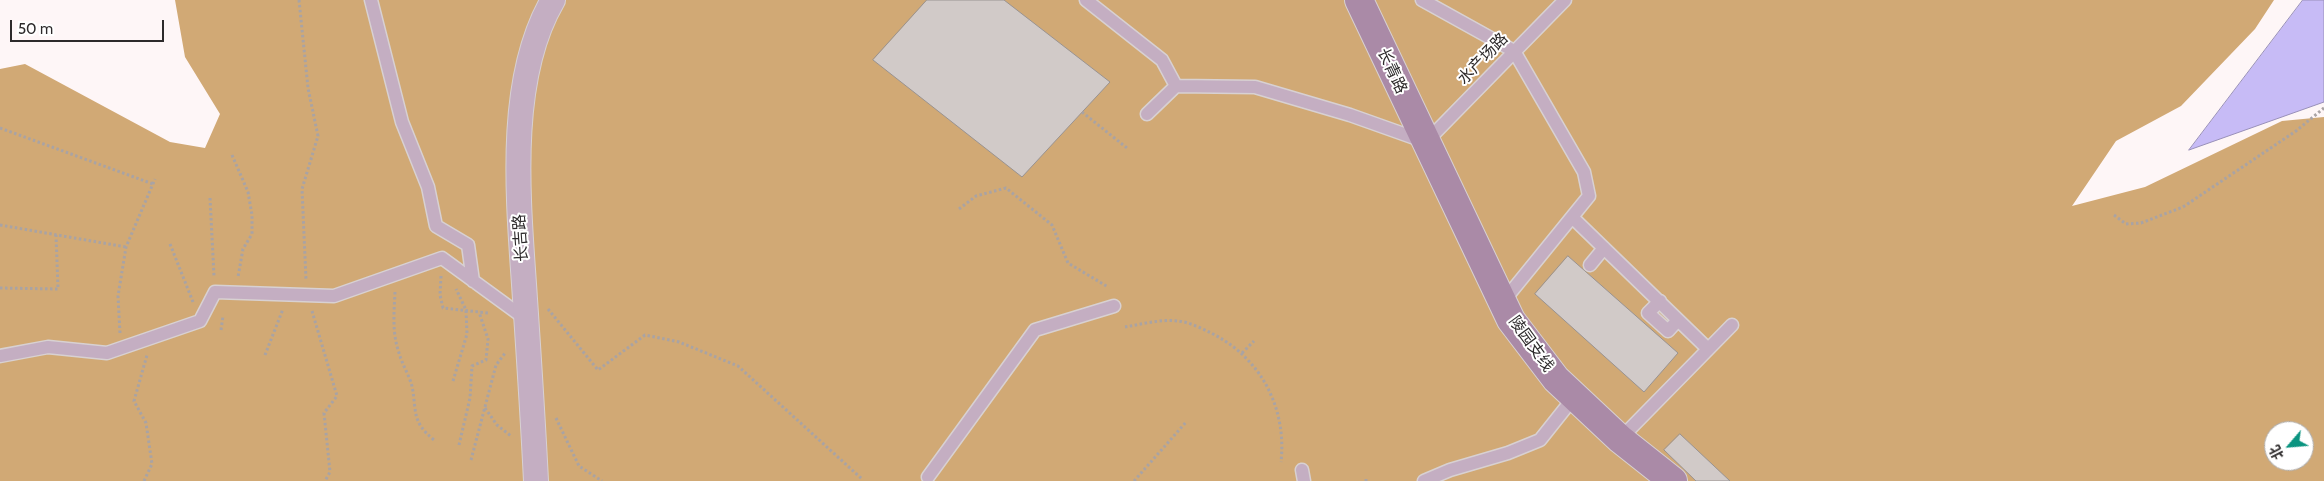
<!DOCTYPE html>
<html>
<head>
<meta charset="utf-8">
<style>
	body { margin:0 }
	#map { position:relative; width:2324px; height:481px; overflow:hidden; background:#fef6f7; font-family:Cabin,"Noto Sans SC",sans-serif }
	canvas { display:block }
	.north { position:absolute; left:2264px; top:421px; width:50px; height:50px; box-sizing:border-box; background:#fff; border:1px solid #abaaaa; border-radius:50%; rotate:243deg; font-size:14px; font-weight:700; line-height:20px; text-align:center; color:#2d2a2b }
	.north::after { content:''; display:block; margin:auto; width:18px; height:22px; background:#0a9480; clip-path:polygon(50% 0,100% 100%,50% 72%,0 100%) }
	.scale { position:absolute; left:10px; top:20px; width:154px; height:22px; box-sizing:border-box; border:2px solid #2d2a2b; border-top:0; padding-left:6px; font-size:15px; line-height:18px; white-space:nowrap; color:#2d2a2b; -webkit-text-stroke:4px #fff; paint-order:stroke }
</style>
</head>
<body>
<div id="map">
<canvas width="2324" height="481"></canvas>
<div class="north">北</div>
<div class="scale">50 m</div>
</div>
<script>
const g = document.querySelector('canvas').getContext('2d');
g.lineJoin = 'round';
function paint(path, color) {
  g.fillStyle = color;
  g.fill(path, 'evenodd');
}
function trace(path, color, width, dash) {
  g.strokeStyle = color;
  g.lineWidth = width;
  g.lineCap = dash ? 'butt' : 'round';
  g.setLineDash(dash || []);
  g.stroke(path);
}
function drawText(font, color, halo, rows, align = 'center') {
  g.font = font + ' Cabin,"Noto Sans SC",sans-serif';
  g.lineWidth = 4;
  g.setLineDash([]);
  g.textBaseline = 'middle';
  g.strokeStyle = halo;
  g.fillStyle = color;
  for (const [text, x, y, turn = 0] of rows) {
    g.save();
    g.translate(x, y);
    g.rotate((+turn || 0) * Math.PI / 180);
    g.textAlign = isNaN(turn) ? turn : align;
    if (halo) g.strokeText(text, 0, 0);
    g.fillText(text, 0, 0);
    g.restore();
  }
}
const forest = new Path2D(`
	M175,0H2274L2255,29L2181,106L2116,141L2072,206L2145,187L2282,121L2324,117V481H0V69L25,64L170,142L205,148L220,114L185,57ZM2274,431H2304V461H2274Z`);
const water = new Path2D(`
	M2303,0H2324V102L2189,150Z`);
const building = new Path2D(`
	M927,0H1004L1110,82L1022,177L873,60Z
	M1568,256L1678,353L1644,392L1535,294Z
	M1680,434L1730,481H1696L1664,450Z`);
const path = new Path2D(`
	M299,0L308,88L318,136L302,189L306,280
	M1082,112L1127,148
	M0,128L153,184
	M232,155L248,192L252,215V234L243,249L238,277
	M210,198L214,276
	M959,209L976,196L1006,188L1052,225L1068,263L1108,287
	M2114,215L2126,224L2141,223L2183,207L2296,131L2324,108
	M0,225L126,247
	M170,244L193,302
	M441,276L440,295L443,308L488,313
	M0,288L58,289L56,235
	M395,292C394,313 392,333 399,353C402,364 409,375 412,386C417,412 411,421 434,440
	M548,309L598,370L645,335L679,342L738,366L862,479
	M312,311L337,396L324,413L330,472L325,481
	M1125,327C1142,324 1161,319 1178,321C1189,322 1201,328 1211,333C1260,357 1287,407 1281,462
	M221,330L223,316
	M120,333L118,296L126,247L155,179
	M1242,353L1254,341
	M265,355L283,309
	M453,381L467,334L466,310L456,289
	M485,408L497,425L511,436
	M556,418L579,466L602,481
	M459,445L470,398L472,366L486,360L488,339L479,312
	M471,460L496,365L506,352
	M144,481L152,464L146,423L134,401L147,355
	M1134,481L1187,421
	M1366,481V479`);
const lane = new Path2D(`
	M371,0L402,122L428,187L436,226L468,245L473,281
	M1086,0L1162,60L1176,86
	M1422,0L1514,51L1584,172L1589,196L1502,303
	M1147,114L1176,86L1255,87L1350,115L1426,142L1565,0
	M1572,217L1708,349
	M1590,265L1604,248
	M1660,301L1648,313L1668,331L1678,320
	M0,356L48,347L107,353L200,321L215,292L334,296L442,258L527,320
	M1620,439L1732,325
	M1302,470L1304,481
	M928,477L1035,330L1114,306
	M1424,481L1450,470L1508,453L1540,440L1575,396`);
const street = new Path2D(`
	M536,481C533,420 529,359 525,299C519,206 505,82 553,0`);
const secondary = new Path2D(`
	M1359,0L1511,320L1556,379L1620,439L1673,481`);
const streetNames = [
	["水产场路",1483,59,-46],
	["长青路",1392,71,65],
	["长吉路",521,238,-94],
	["陵园支线",1531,344,54]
];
paint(forest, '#d1a975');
paint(water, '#c7bbf6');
trace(water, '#9990b9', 1);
paint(building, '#d1cac8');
trace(building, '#999391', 1);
trace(lane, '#d8d1d2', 15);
trace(street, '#d8d1d2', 26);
trace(secondary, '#d8d1d2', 30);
trace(path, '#a9a3a4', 3, [2.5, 2.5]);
trace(lane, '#c4aec2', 12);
trace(street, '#c4aec2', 24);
trace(secondary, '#aa8aa7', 28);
drawText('16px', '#2d2a2b', '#fff', streetNames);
</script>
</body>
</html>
